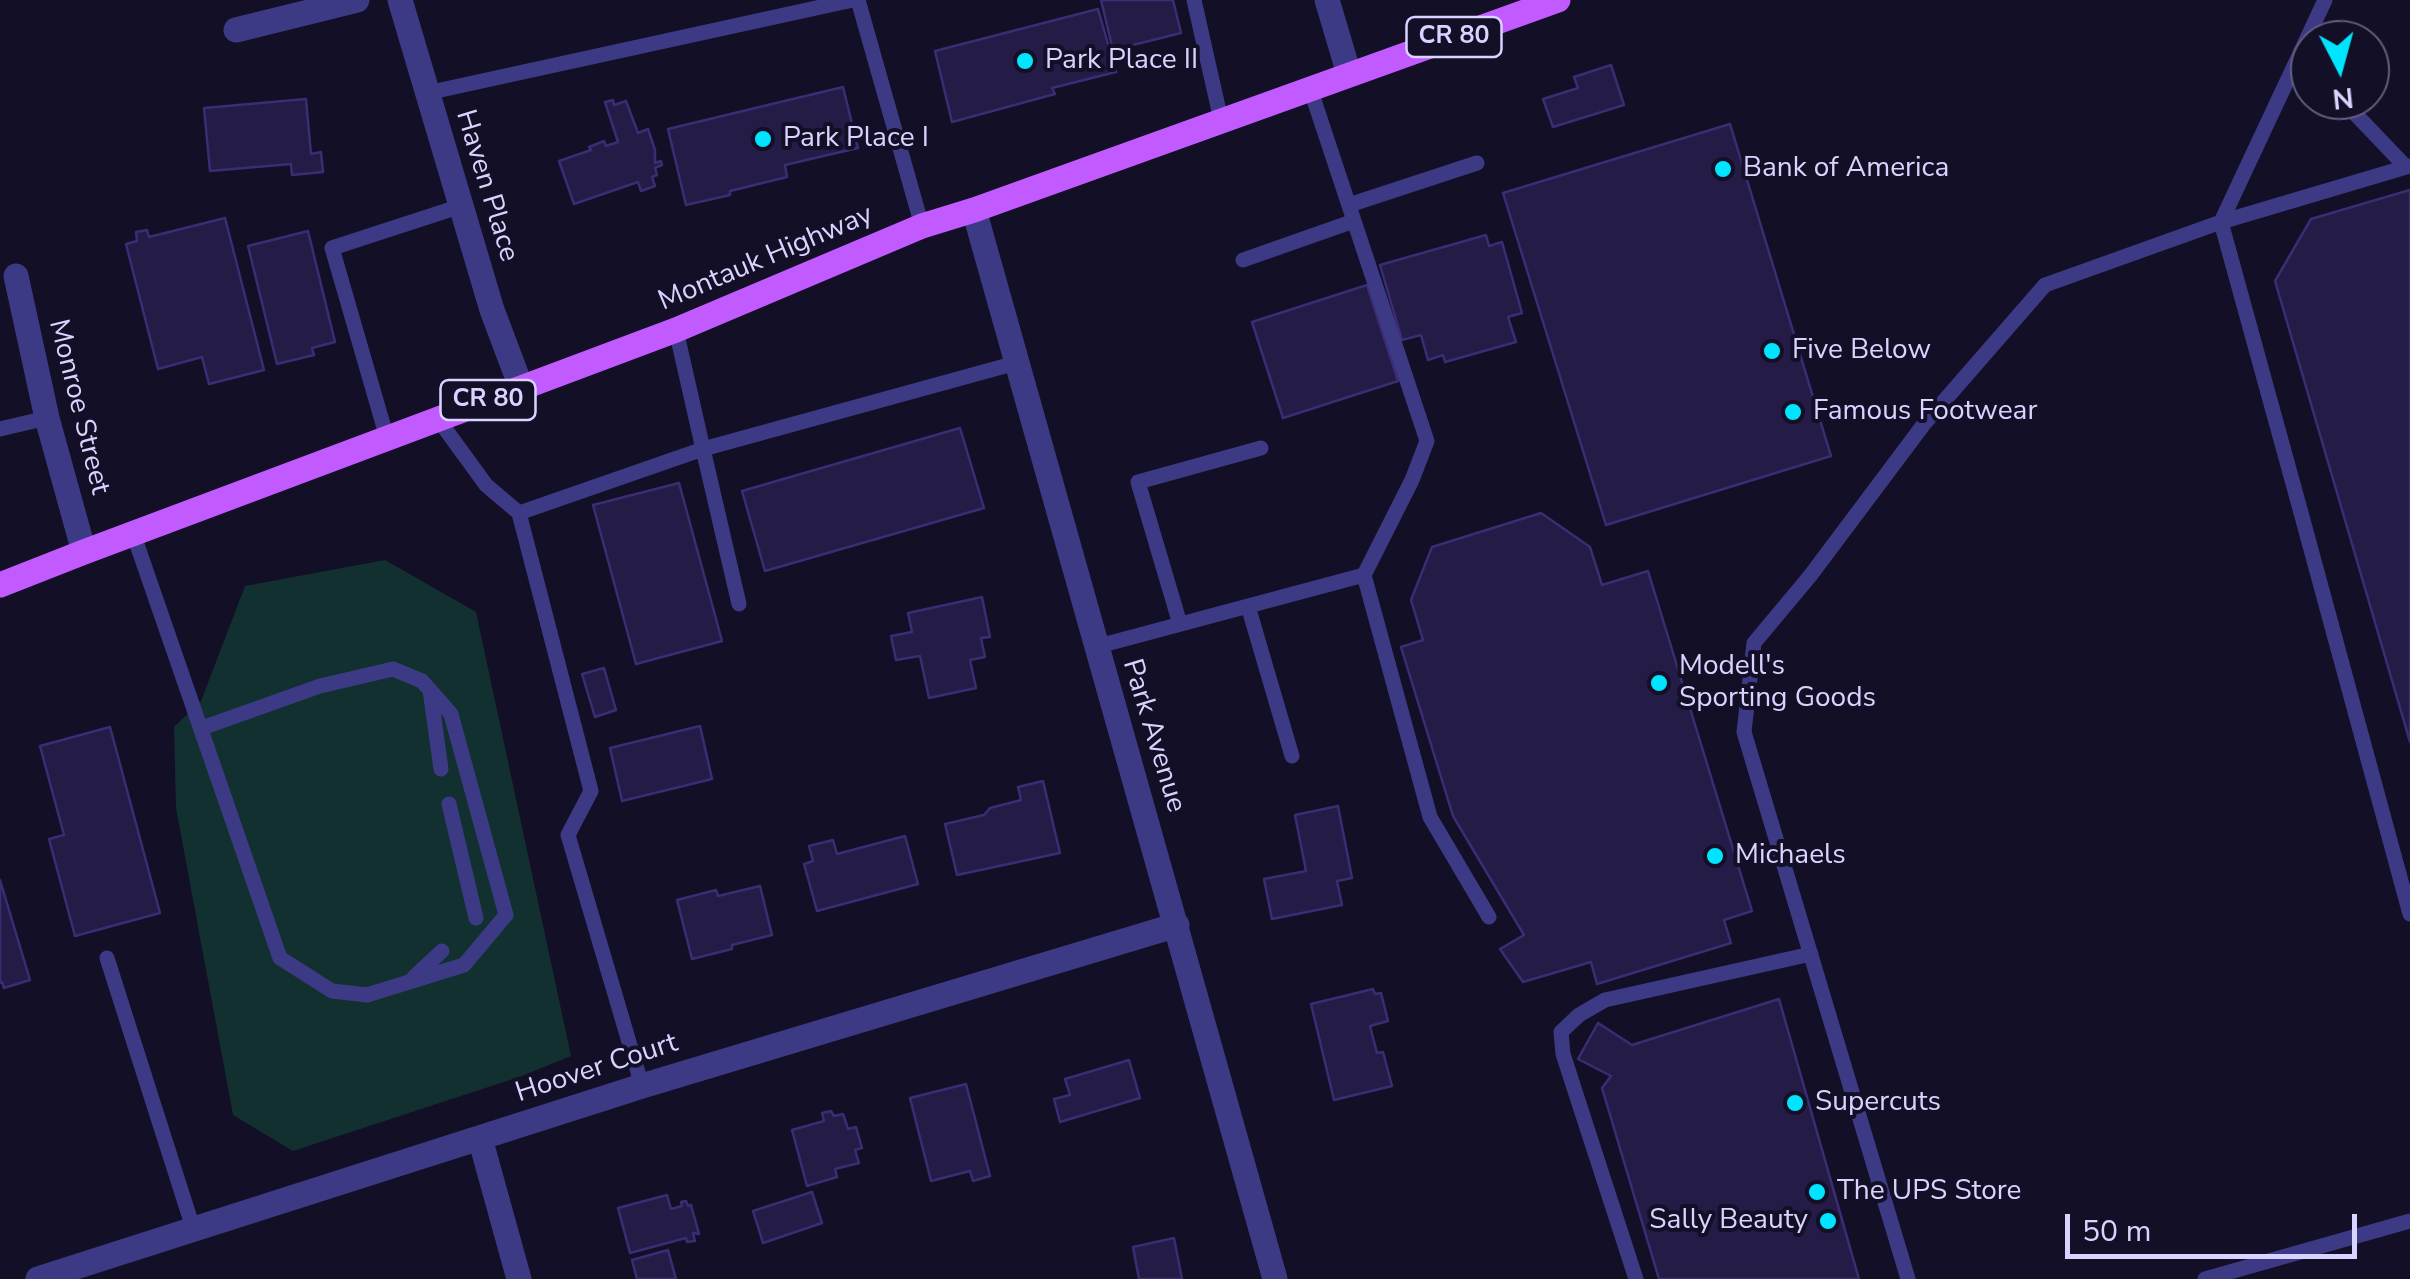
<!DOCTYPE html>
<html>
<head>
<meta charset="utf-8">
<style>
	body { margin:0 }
	#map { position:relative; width:2410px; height:1279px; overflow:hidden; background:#130f26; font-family:"Nunito Sans",sans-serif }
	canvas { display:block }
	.north { position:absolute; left:2290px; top:20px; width:100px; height:100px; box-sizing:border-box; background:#130f26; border:2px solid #625e7d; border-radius:50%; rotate:174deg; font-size:28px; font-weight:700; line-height:40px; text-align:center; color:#d9d4ff }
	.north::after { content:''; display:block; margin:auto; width:35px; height:45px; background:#00e5ff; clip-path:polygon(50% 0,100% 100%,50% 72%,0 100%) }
	.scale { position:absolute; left:2065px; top:1214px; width:292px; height:45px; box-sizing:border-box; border:5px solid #d9d4ff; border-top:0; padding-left:12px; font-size:30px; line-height:35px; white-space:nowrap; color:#d9d4ff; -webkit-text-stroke:8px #130f26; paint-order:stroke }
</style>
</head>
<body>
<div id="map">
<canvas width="2410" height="1279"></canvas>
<div class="north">N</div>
<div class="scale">50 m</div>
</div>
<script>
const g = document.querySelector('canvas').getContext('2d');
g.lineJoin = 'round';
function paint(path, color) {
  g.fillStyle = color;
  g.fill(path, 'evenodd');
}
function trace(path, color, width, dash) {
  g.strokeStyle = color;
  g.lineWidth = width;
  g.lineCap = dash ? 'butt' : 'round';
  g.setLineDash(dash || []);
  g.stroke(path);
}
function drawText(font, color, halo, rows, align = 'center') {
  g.font = font + ' "Nunito Sans",sans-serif';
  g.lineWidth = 8;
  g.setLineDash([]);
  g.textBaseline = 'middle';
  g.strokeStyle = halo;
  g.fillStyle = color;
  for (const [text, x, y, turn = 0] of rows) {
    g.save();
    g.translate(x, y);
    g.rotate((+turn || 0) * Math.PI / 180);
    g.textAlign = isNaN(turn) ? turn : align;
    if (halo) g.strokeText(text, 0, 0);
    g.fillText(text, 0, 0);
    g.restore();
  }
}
const green = new Path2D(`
	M385,560L476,612L571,1056L522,1076L293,1151L233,1115L176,808L174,727L201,701L245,586Z`);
const building = new Path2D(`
	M1101,0H1173L1181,33L1113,50Z
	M1098,9L1116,72L1052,88L1055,94L952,122L935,51Z
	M1611,65L1624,105L1553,127L1543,99L1578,88L1574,77Z
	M843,87L858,148L785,165L787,177L730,191V195L686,205L668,129Z
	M306,99L311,154L321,152L323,172L292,175L291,164L210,171L204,108Z
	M613,100L614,105L626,101L638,133L648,129L655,150V163L661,161L662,165L655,168L657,175L652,177L655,186L641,191L638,182L574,204L559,161L591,150L589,147L604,141L606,146L618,142L605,102Z
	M1730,124L1831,456L1606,525L1503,193Z
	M2410,190V742L2275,281L2311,219Z
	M225,218L264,370L209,384L202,357L158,369L126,244L137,241L136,232L147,230L149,237Z
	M308,231L335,342L312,348L314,355L277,364L248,246Z
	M1486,235L1489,246L1502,242L1522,313L1508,317L1516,342L1445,362L1443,355L1428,360L1421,335L1402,340L1380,265Z
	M1367,285L1398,381L1283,418L1252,322Z
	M960,428L984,508L765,571L742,491Z
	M679,483L722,641L636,664L593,505Z
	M1541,513L1590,547L1602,585L1648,571L1752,911L1724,920L1731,943L1597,984L1591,962L1523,982L1500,949L1524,935L1453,816L1401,647L1423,640L1411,600L1432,547Z
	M982,597L990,637L981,638L985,657L970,660L976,688L929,698L920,656L896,660L891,636L912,632L908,613Z
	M604,668L616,710L595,717L582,674Z
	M700,726L712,779L622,801L610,748Z
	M110,727L160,913L75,936L49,839L64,835L40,746Z
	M1043,781L1060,853L957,875L945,824L984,815L990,808L1021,800L1018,787Z
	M1338,806L1352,878L1337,881L1342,905L1272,919L1264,879L1306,871L1295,815Z
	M905,836L918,884L817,911L804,864L813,861L809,846L833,840L837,854Z
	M0,880L30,980L4,988L2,982L0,983Z
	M760,886L772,935L732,945V949L692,959L677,900L716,890L718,896Z
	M1373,989L1375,994L1381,993L1388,1021L1370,1026L1377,1053L1383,1052L1392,1086L1334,1100L1311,1004Z
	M1779,999L1859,1279H1659L1602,1088L1611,1076L1578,1059L1598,1023L1632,1045Z
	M1129,1060L1140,1098L1060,1122L1054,1099L1070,1095L1065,1079Z
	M966,1084L990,1176L973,1181L970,1171L931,1181L910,1098Z
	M831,1111L834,1116L843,1114L848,1129L856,1127L862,1148L855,1150L859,1163L835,1169L837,1177L807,1186L792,1130L824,1121L822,1113Z
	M812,1192L822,1223L763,1243L753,1211Z
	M667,1195L671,1209L682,1206L681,1202L686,1201L688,1206L691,1205L699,1234L693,1233L695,1241L687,1242L686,1238L630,1253L618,1208Z
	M1174,1238L1182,1279H1139L1133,1247Z
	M668,1250L676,1279H637L632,1260Z`);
const lane = new Path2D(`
	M858,0L922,226
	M1194,0L1221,120
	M2325,0L2221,222C2286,452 2346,684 2410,914
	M1310,88L1427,441L1412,480L1364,575L1430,817L1489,917
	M427,93L853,0
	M2342,100L2406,167
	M1349,205L1477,163
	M1243,260L1354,221
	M438,419L486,485L519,513L591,791L568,835L642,1086
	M0,429L47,418
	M387,438L332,248L461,206
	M519,513L703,449L676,330
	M133,533L280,958L332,991L367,995L464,965L506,915L451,714L422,681L393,669L320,686L202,728
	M739,604L703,449L1016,363
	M1248,606L1292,756
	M1180,624L1138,482L1261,448
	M1095,647L1364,575
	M430,690L441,769
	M449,804L476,918
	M107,958L194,1231
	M414,977L442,951
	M1636,1279L1563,1054L1561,1032L1579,1015L1605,1000L1811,954
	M1908,1279L1744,732L1754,643L1810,576L1924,424L2045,285L2221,222L2410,166
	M2205,1279L2410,1221`);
const street = new Path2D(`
	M400,0L492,310L521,387
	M1327,0L1349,74
	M236,30L357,0
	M974,210C1072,567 1177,922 1275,1279
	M16,276L47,418L84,552
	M480,1138L519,1279
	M38,1279L642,1086L1177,925`);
const primary = new Path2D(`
	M0,585L84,552L676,330L922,226L974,210L1558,0`);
const markers = [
	[1025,61,10,"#00e5ff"],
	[763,139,10,"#00e5ff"],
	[1723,169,10,"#00e5ff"],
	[1772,351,10,"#00e5ff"],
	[1793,412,10,"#00e5ff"],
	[1659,683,10,"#00e5ff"],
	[1715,856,10,"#00e5ff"],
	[1795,1103,10,"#00e5ff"],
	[1817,1192,10,"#00e5ff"],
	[1828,1221,10,"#00e5ff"]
];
const shields = [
	[1454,37,95],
	[488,400,95]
];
const shieldNames = [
	["CR 80",1454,37],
	["CR 80",488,400]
];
const poiNames = [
	["Park Place II",1045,61],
	["Park Place I",783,139],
	["Bank of America",1743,169],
	["Five Below",1792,351],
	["Famous Footwear",1813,412],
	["Modell's",1679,667],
	["Sporting Goods",1679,699],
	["Michaels",1735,856],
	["Supercuts",1815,1103],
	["The UPS Store",1837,1192],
	["Sally Beauty",1808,1221,"right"]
];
const streetNames = [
	["Haven Place",486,186,73],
	["Montauk Highway",766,259,-23],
	["Monroe Street",78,407,76],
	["Park Avenue",1153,736,73],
	["Hoover Court",597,1069,-18]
];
paint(green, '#12302f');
paint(building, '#241b47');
trace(building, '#3b2d73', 2.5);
trace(lane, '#3d3a85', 15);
trace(street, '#3d3a85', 25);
trace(primary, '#c25bff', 25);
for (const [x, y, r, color] of markers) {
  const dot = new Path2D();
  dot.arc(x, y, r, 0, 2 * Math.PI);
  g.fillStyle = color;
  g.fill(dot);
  trace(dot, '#130f26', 4);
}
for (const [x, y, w] of shields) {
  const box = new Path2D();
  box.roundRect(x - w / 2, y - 20, w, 40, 8);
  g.fillStyle = '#130f26';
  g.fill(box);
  trace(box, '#d9d4ff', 2.5);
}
drawText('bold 25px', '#d9d4ff', null, shieldNames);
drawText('28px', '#d9d4ff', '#130f26', poiNames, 'left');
drawText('28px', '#d9d4ff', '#130f26', streetNames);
</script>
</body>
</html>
